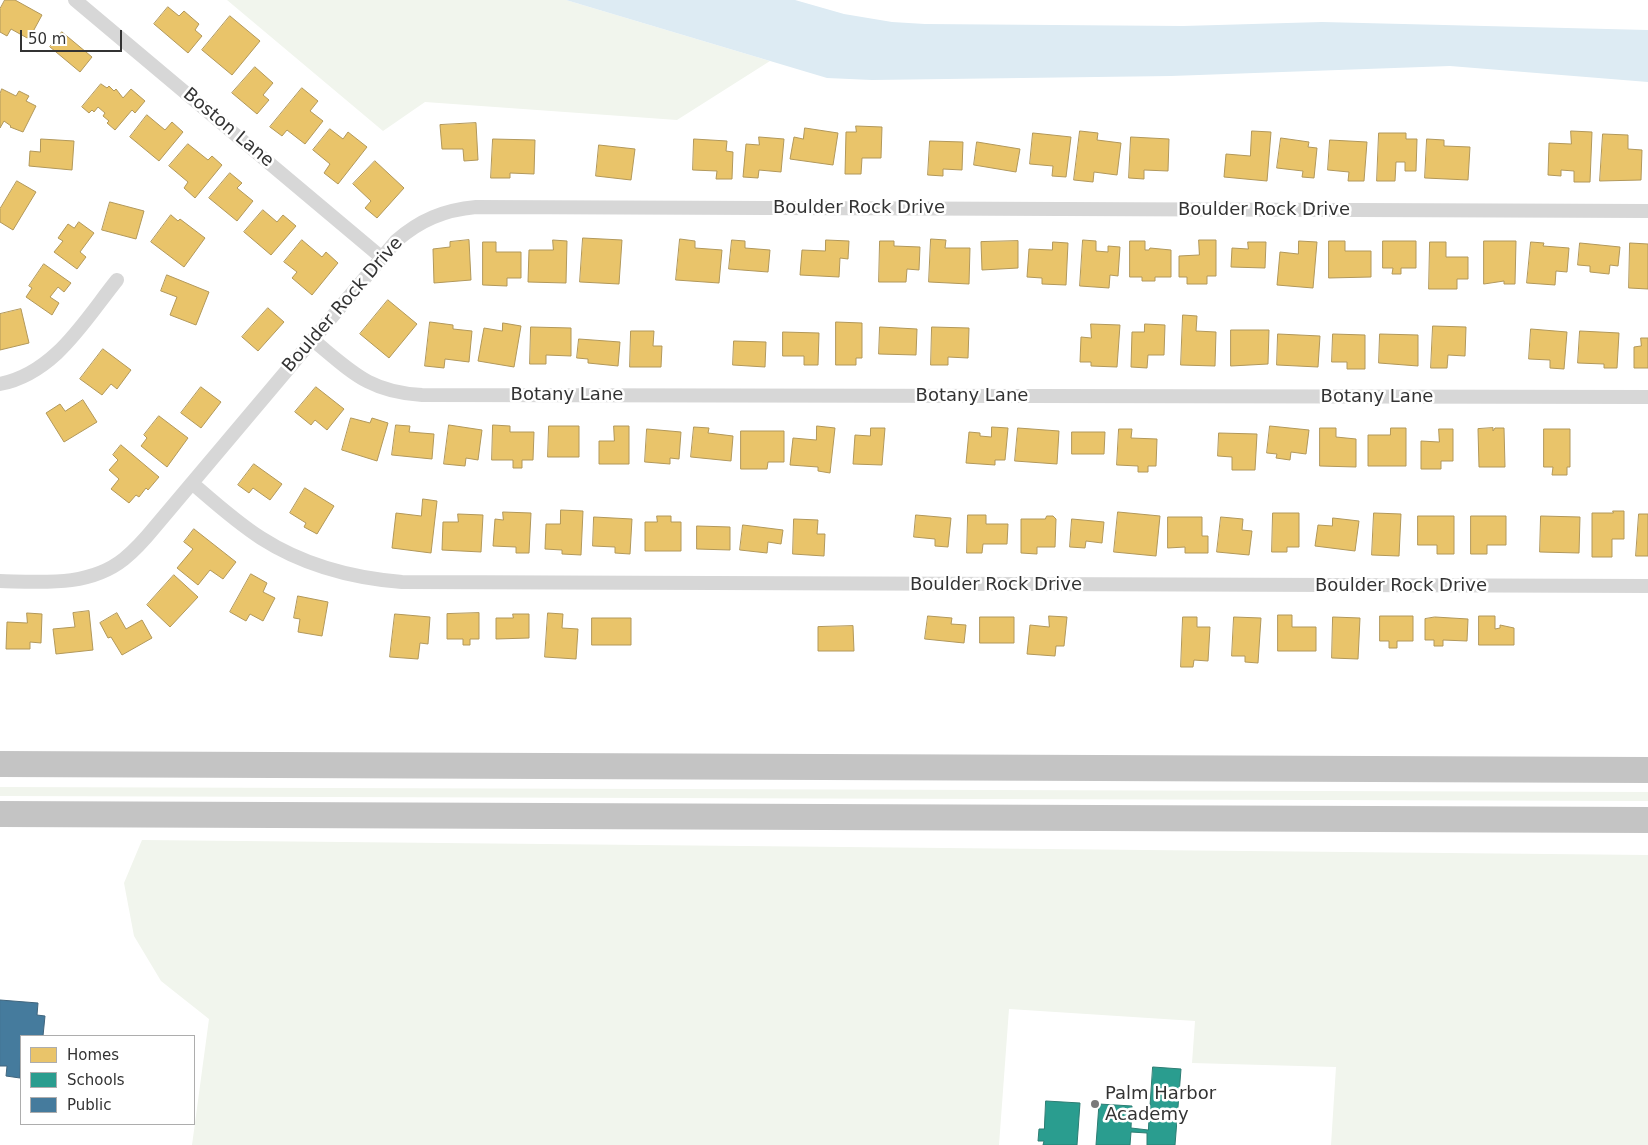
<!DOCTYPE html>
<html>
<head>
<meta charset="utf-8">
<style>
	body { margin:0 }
	#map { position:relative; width:1648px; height:1145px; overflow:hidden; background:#fff; font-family:"DejaVu Sans",sans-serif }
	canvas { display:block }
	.legend { position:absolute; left:20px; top:1035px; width:175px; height:90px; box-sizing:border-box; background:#fff; border:1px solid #adadad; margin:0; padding:6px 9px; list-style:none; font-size:15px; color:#333 }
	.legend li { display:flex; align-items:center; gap:10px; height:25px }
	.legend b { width:25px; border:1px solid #adadad }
	.scale { position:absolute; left:20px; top:30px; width:102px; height:22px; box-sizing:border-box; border:2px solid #333; border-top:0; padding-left:6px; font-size:15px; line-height:18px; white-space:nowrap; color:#333; -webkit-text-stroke:4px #fff; paint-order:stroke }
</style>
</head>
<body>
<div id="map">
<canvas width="1648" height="1145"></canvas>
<ul class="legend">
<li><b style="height:14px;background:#e9c46a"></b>Homes</li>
<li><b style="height:14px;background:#2a9d8f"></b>Schools</li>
<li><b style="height:14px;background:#457b9d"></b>Public</li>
</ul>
<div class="scale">50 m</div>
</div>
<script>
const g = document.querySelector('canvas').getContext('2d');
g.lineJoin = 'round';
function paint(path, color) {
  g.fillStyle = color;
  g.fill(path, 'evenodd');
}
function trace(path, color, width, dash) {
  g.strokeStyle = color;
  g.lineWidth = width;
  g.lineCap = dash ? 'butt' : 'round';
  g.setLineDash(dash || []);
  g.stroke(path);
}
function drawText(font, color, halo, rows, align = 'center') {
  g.font = font + ' "DejaVu Sans",sans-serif';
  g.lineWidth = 5;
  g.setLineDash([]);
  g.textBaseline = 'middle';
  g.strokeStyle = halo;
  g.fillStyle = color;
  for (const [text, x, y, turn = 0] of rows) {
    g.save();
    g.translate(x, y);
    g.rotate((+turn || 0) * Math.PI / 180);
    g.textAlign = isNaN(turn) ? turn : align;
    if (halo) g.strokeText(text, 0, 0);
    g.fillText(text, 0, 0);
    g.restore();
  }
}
const green = new Path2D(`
	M227,0H566L770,61L677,120L425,102L383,131Z
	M0,787L1648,792V801L0,796Z
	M142,840L1648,855V1145H1331L1336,1067L1192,1063L1195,1021L1009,1009L999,1145H192L209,1019L161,981L134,936L124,883Z`);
const water = new Path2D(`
	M566,0H795L844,14L892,22L925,24L1183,26L1322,22L1648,30V82L1450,66L1171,76L872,80L827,78Z`);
const homes = new Path2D(`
	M5,0H15L42,15L29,39L11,29L7,36L0,32V9Z
	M168,7L179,16L184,11L199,24L195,30L202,36L188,53L154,24Z
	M230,16L260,41L232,75L202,50Z
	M62,32L92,57L80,72L50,47Z
	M255,67L273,83L263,95L269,100L257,114L232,93Z
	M101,84L107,88L109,86L114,91L116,89L123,98L131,89L145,101L135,113L132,110L115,130L107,123L109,121L103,116L105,113L98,107L94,112L92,110L89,113L82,107Z
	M302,88L318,101L310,111L323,121L305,144L287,130L282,136L270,127Z
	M2,89L16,96L19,91L29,96L26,101L36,106L23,132L10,127L11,126L4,121L0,128V94Z
	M147,115L165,130L172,122L183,132L159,161L130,137Z
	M476,123L478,160L464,161L463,149H442L440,125Z
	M856,126L882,127L881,158H862L861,174H845L846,132H856Z
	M805,128L838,133L833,165L790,159L794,137L803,139Z
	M330,129L343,139L348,132L367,147L338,184L324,173L330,164L313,150Z
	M1080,131L1098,133L1097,140L1121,143L1117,175L1094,172L1093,182L1074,180Z
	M1252,131L1271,132L1267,181L1224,177L1226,154L1250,156Z
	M1571,131L1592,132L1590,182H1574V171L1561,170V176L1548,175L1549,143L1571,144Z
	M1033,133L1071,137L1066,177L1052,176L1053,166L1030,164Z
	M1379,133H1406V139H1417L1416,171H1405V162H1396L1395,181H1377Z
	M1603,134L1628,135V149L1642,150L1641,180L1600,181Z
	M759,137L784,139L781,172L759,170L758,178L743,177L746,144L759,145Z
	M1131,137L1169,139L1168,171L1144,170V179L1129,178Z
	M1281,138L1309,142L1308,147L1317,148L1314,178L1302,177L1303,171L1277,168Z
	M41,139L74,141L72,170L29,166L30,151L40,152Z
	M493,139L535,140L534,174L510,173V178H491Z
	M694,139L727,141L726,151L733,152L732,179H716L717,171L693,170Z
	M1427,139L1444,140V146L1470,147L1468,180L1425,178Z
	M1330,140L1367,142L1364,181H1348L1349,172L1328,170Z
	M930,141L963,142L962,170L943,169V176L928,175Z
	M977,142L1020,149L1016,172L974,165Z
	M188,144L208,160L212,156L222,165L195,198L184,188L188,182L169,166Z
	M599,145L635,149L631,180L596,176Z
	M375,161L404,188L377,218L365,208L371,201L353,184Z
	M230,173L242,183L237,188L253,201L237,221L209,198Z
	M17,181L36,192L13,230L0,222V209Z
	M110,202L144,211L136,239L102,230Z
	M263,210L277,222L283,215L296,226L271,255L244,232Z
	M171,215L178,221L180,219L205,238L184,267L151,242Z
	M79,222L94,233L80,252L86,257L77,269L54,252L63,241L58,238L68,224L74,228Z
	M583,238L622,240L619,284L580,282Z
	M680,239L695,241V248L722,250L719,283L676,280Z
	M931,239L946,240L945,248H970L969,284L929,282Z
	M302,240L322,257L326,252L338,263L312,295L292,278L297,272L284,262Z
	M469,240L471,280L434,283L433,249L450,247V242Z
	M553,240L567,241L566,283L528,282L529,250H553Z
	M732,240L745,241V248L770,250L768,272L729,269Z
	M826,240L849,241L848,259L840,258L839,277L800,275L802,250L825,251Z
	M1083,240L1096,241V251L1108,252V246L1120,247L1118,276L1110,275L1109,288L1080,286Z
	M1199,240H1216V276H1207V284H1187V277H1179V256L1199,255Z
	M880,241H894V246L920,247L919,270L907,269L906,282H879Z
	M1018,241V268L982,270L981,242Z
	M1130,241H1145V250H1149L1150,248L1171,250V277H1155V281H1142V277H1130Z
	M1299,241L1317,242L1313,288L1277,285L1280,252L1298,254Z
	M1329,241H1345V251H1371V277L1329,278Z
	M1383,241H1416V268H1401V274H1392L1393,268H1383Z
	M1484,241H1516L1515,284H1504V281L1484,284Z
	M483,242H496V252H521V278H507V286L483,285Z
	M1053,242L1068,243L1066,285L1042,284V278L1027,277L1029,249L1052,250Z
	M1248,242H1266L1265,268L1231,267L1232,248L1248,249Z
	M1430,242H1446V257H1468V279H1457V289H1429Z
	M1531,242L1544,243L1543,246L1569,248L1567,272L1556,271L1555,285L1527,283Z
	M1580,243L1620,247L1618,266L1610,265L1609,274L1590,272V266L1578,265Z
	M1630,243L1648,244V289L1629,288Z
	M44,264L71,283L64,292L58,287L50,297L59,303L52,315L26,297L32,288L29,286Z
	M167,275L209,292L196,325L170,315L177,297L161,291Z
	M388,300L417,324L389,358L360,334Z
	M268,308L284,322L258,351L242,337Z
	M21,309L29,343L0,350V314Z
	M1183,315L1197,316L1196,331L1216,332L1215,366L1181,365Z
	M430,322L453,325V329L472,331L469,362L445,359L444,368L425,366Z
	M836,322L862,323V358H856V365H836Z
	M503,323L521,326L514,367L478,361L484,328L502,331Z
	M1091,324L1120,325L1117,367L1091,366V362H1080L1081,337L1091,338Z
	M1145,324L1165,325L1164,355H1148L1147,368L1131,367L1132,332H1144Z
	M1433,326L1466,327L1465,356L1448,355L1447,368H1431Z
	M531,327L571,328V356L546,355V364H530Z
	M880,327L917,329L916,355L879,354Z
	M932,327L969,328L968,358L948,357V365H931Z
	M1531,329L1567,332L1564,369L1550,368V360L1529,359Z
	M1231,330H1269L1268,364L1231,366Z
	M631,331H654L653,346H662L661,367H630Z
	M1580,331L1619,333L1617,368H1604V364L1578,363Z
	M783,332L819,333L818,365H804V356H783Z
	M1278,334L1320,336L1318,367L1277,365Z
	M1333,334L1365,335V369H1347V362H1332Z
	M1380,334L1418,335V366L1379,363Z
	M1641,338H1648V368H1634V347L1641,346Z
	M579,339L620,342L618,366L588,363V359L577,358Z
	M734,341L766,342L765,367L733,365Z
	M103,349L131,370L117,389L111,384L102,395L80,379Z
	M201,387L221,402L201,428L181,413Z
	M316,387L344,409L327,430L315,420L311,425L295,412Z
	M83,400L97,422L64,442L46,413L60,404L65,411Z
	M159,416L188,438L167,467L141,446L147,438L144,435Z
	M351,418L370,423L372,418L388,423L377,461L342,450Z
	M396,425L410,426L409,432L434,434L432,459L392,455Z
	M449,425L482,430L478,460L466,458L465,466L444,464Z
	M493,425L510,426V432H534L533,460H522V468H513V460H492Z
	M549,426H579V457H548Z
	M614,426H629V464H599V441H614Z
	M817,426L835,428L830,473L818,471V467L790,465L793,438L816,440Z
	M1270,426L1309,430L1306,454L1291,452L1290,460L1276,458L1277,454L1267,453Z
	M694,427L709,428L708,433L733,436L731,461L691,457Z
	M992,427L1008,428L1005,460H995V465L966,463L969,432L980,433V436L991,437Z
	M871,428H885L882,465L853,464L855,435L870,436Z
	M1018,428L1059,431L1057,464L1015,461Z
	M1320,428H1336V437L1356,439V467L1320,466Z
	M1391,428H1406V466H1368V435H1390Z
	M1493,428V431L1495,428H1504L1505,467H1479L1478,429Z
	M647,429L681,432L679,459L670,458V464L645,462Z
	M1119,429H1132L1131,438L1157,439L1156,466H1148V472H1138V466L1117,465Z
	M1439,429H1453V461H1441V469H1421V441L1439,442Z
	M1544,429H1570V467H1567V475H1552L1553,467H1544Z
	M741,431H784V462H768L767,469H741Z
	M1072,432H1105L1104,454H1072Z
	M1219,433L1257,434L1255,470H1232V457L1218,456Z
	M121,445L159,477L148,490L146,488L139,497L136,495L129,503L111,489L119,479L109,470L118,460L113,455Z
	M254,464L282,484L270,500L253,488L249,493L238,485Z
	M305,488L334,506L317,534L304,527L306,523L290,513Z
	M423,499L437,501L431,553L392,548L396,513L421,516Z
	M561,510L583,511L581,555L562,554V550L545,549L546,524H560Z
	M1613,511H1624V539H1612V557H1592V513H1613Z
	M503,512L531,513L529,553H516V547L493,546L495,519L503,520Z
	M1118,512L1160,516L1156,556L1114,552Z
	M1273,513H1299V547H1287V552H1272Z
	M1374,513L1401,514L1399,556L1372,555Z
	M458,514L483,515L481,552L442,550L443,522H458Z
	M1639,514H1648V556H1636Z
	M916,515L951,518L948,547L935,546V539L914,537Z
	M968,515H986V524H1008L1007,544H983L982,553H967Z
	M657,516H671V522H681V551H645V522H657Z
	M1047,516H1053L1056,519L1055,547H1037V554L1021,553V519H1045Z
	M1418,516H1454V554H1437V545H1418Z
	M1471,516H1506V545H1487V554H1471Z
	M1541,516L1580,517L1579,553L1540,552Z
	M594,517L632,519L630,554L615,553V547L593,546Z
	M1168,517H1202V536H1208V553H1185V547L1168,548Z
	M1221,517L1243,519L1242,530L1252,531L1249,555L1217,552Z
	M1333,518L1359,521L1355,551L1315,546L1318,525L1332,526Z
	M794,519L818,520L817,534H825L824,556L793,554Z
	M1072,519L1104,522L1102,543L1086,541L1085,548L1070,547Z
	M743,525L783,530L781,544L768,542L767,553L740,550Z
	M697,526L730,527V550L697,549Z
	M194,529L236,562L223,579L210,570L198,585L177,568L193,549L184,542Z
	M251,574L267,583L263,592L275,598L263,621L250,614L246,621L230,612Z
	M174,575L198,597L170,627L147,605Z
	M298,596L328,602L322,636L298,632L300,619L294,618Z
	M89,611L93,650L56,654L53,629L75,627L73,613Z
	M27,613L42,614L41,643L30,642V649H6L7,622L27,623Z
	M117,613L126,629L142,620L152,638L122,655L111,637L108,638L100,623Z
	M479,613V639H470V645H463V639H447V614Z
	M548,613L563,614L562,628L578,629L576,659L545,657Z
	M395,614L430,617L428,644L420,643L418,659L390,657Z
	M513,614H529V638L496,639V618H513Z
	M1278,615H1292V627H1316V651H1278Z
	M928,616L952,618L951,624L966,625L964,643L925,639Z
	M1049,616L1067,617L1064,646H1056L1055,656L1027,654L1030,625L1049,627Z
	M1380,616H1413V641H1397V648H1389V641H1380Z
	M1479,616H1495V629L1500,628V625L1514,628V645H1479Z
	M980,617H1014V643H980Z
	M1183,617H1197V627H1210L1208,661L1194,660L1193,667H1181Z
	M1234,617L1261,618L1258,663L1245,662V656H1232Z
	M1333,617L1360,618L1358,659L1332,658Z
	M1435,617L1468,619L1467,641L1443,640V646H1434V640H1425V619Z
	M592,618H631V645H592Z
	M853,626L854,651H818V627Z`);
const schools = new Path2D(`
	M1153,1067L1181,1069L1175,1145H1147V1133L1131,1132L1130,1145H1096L1099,1104L1132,1106L1131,1128L1148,1130Z
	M1046,1101L1080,1103L1077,1145H1043L1044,1141H1038L1039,1129H1044Z`);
const public = new Path2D(`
	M0,1000L38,1003L37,1015L45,1016L43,1036H21L20,1078L6,1076L7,1066H0Z`);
const street = new Path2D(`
	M75,0L381,257
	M313,340C352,372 369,392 422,395L1648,397
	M0,384C55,373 84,321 117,280
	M192,483C214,502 236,522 261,538C303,565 352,578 402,582L1648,586
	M0,581C42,582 89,587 124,559C135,550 145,539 154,528L396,241C420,220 444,210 476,207L1648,211`);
const highway = new Path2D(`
	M0,764L1648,770
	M0,814L1648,820`);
const markers = [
	[1095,1104,5,"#7a7a7a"]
];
const streetNames = [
	["Boston Lane",228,128,40],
	["Boulder Rock Drive",859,208],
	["Boulder Rock Drive",1264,210],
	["Boulder Rock Drive",343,305,-49],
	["Botany Lane",567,395],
	["Botany Lane",972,396],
	["Botany Lane",1377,397],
	["Boulder Rock Drive",996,585],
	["Boulder Rock Drive",1401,586]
];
const poiNames = [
	["Palm Harbor",1105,1094],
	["Academy",1105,1115]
];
paint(green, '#f1f5ed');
paint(water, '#ddebf3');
paint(homes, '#e9c46a');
trace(homes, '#b2985a', 1);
paint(schools, '#2a9d8f');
trace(schools, '#2d7d73', 1);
paint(public, '#457b9d');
trace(public, '#40657d', 1);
trace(street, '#d7d7d7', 14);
trace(highway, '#c4c4c4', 26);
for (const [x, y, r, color] of markers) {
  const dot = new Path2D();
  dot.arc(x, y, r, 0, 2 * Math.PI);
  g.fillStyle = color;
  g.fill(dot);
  trace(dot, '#fff', 2);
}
drawText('18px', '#333', '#fff', streetNames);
drawText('18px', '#333', '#fff', poiNames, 'left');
</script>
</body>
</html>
